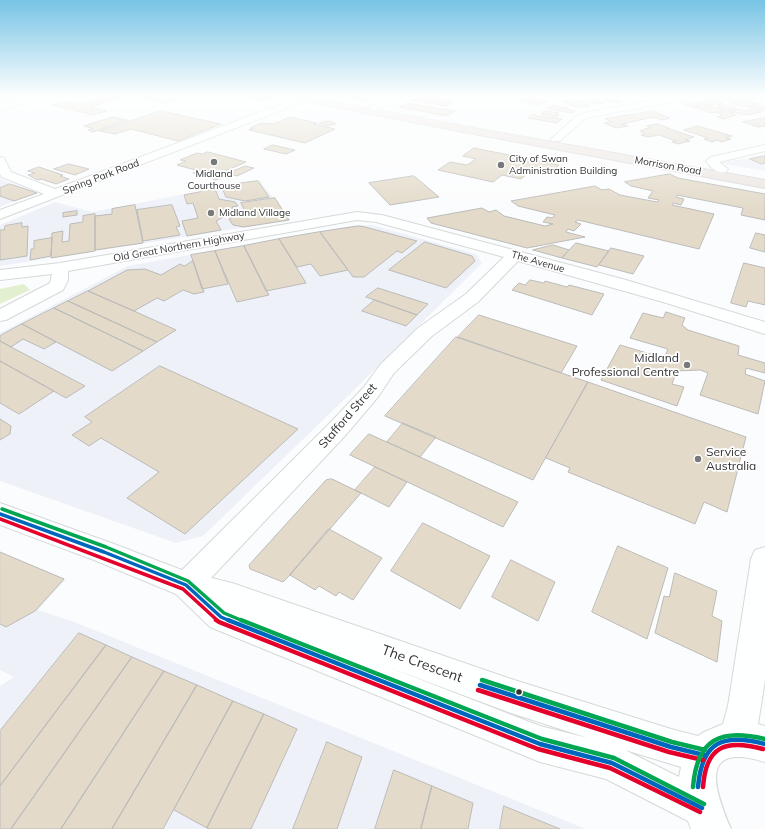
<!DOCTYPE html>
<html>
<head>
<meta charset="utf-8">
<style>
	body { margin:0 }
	canvas { display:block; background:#fbfcfd }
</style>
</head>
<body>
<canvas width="765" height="829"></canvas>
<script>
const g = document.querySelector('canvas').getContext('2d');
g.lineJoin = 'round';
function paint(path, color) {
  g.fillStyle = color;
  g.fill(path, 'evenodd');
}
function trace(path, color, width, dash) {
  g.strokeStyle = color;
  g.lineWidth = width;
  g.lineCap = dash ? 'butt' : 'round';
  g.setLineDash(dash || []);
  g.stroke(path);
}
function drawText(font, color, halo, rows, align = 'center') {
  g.font = font + ' Mulish,sans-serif';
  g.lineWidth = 3.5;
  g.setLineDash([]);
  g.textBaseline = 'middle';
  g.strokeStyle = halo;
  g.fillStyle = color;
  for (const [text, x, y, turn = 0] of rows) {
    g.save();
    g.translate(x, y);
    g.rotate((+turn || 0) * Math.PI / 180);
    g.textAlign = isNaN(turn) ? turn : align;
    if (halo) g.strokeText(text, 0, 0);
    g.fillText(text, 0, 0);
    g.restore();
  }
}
const built = new Path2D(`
	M765,155V171L719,163Z
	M0,178L5,181L37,192L0,207Z
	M259,180L291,220L0,266V225L55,202L92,212Z
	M355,225H372L476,254L482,263L349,395L203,536L176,543L0,481V333L128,266Z
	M0,553L66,579L38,610L77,623L586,829H0V686L14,677L0,670Z`);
const green = new Path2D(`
	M24,284L30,290L0,304V289Z`);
const building = new Path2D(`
	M0,95H8L16,97L3,100L0,99Z
	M112,95H155L177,99L164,103L129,95L90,107L107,111L93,115L52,105L67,101L79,104Z
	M260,95H262L274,97L264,101L251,98Z
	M359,95H373L370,96L373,97L364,101L350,98Z
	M726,95L740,99H739L742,100L726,101L715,98Z
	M732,95H750L761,97L750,100Z
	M421,96L453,102L446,106L414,100Z
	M528,97L547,102L538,105L518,101Z
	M594,99L606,103L592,104L582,101Z
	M608,99L613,100H618L623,102L614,103L603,100Z
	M704,99H708L723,103L707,105L697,102L706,100Z
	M573,100L578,101L590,106L577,108L562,102Z
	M742,100L749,102L759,104L747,107L731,103Z
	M690,102L708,105L705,106L714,107L724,110L720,111H728L734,113L731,114L736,115L723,119L717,117L723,115L717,113L718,112L711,113L697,108L701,107L695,108L682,103Z
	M408,103L455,111L447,116L399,107Z
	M724,104L735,107L737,109L727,110L718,107H722L717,105Z
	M554,105L570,109L568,110L575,111L571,113L547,108Z
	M755,106L765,107V111L749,108Z
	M741,109L747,111L753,109L761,112L747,115L729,111Z
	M161,111L221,124L178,141L131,129L115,134L100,131Z
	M546,111L559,113L556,115H559L557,117L541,114Z
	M653,111L670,118L662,120L653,117L622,124L628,126L616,128L604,123L612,122L605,119Z
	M534,114L538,116L562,119L557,123L528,118Z
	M113,117L127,120L93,132L88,130L93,128L84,126Z
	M290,117L317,123L313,124L335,129L305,143L249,130L253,129L250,128L261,123L273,124Z
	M765,118V126L758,127L743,122Z
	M330,121L336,124L325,126L319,123Z
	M657,124L669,128H667L694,137L685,140L690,141L678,144L672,142L676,141L659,135L648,137L641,135L646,134L640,131L651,127L647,126Z
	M698,126L732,136L726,138L731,139L721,142L717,140L712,142L704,139L708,138L684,130Z
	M273,145L295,150L286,154L264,149Z
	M474,148L559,165L550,174L523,168L520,170L529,172L521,179L502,175L493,182L438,170L450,162L467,165L476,159L463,156Z
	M208,152L246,162L223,172L228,173L245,166L254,168L237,176L229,174L216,180L193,173L199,171L177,165L186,161L180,160L197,153L202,154Z
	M765,156V163L761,164L750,159Z
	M69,164L89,169L75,175L54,169Z
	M39,167L63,175L60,176L69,179L56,184L41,179L38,180L28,175L35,173L28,171Z
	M670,174L678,178L765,194V220L741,215L743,208L677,195L676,197L684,199L681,205L673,203L672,205L714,214L699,249L578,220L575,222L581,224L574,231L568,229L566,232L585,237L527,248L431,223L427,218L482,208L489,212L496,210L504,216L545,226L553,224L543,222L547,217L552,218L555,215L518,206L511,201L595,186L602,190L609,189L620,195L657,202L659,200L648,198L653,191L631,186L625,182Z
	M414,176L439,197L390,205L369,183Z
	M258,181L269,197L245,201L226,197L221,186Z
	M10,184L37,193L14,201L0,196V188Z
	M204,189L216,191L219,199L235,202L238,206L232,207L234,210L225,211L227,215L216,221L221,230L187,236L182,221L198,218L193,203L187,204L184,195L199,192Z
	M275,198L289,220L244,227L233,225L229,219L244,209L241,203Z
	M135,205L143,243L95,250V216L112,214V209Z
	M172,205L180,226L176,227L180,235L143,241L137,210Z
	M77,211V215L63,217V213Z
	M95,214V251L51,258L52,233L63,231L62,242L69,241L70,224L83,222V216Z
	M22,223V227L28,226L27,256L0,260V230H4L5,226Z
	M359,226L365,227L417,241L402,253L397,251L364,277H353L320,232Z
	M320,232L348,270L320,276L311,264L297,267L279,239Z
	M756,233L765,235V252L750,248Z
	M52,238L51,256L30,260L31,249H34V241Z
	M279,239L306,283L266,291L244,246Z
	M425,242L472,256L475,261L446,288L389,270Z
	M576,243L609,251L597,267L562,258Z
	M553,245L569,250L562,258L533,250Z
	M244,246L269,295L237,302L215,251Z
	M611,248L644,256L633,274L599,265Z
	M215,251L228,284L202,289L191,255Z
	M193,261L204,292L194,294L183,290L164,301L157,298L134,311L88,291L127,270L145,269L161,275L180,264L184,266Z
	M744,263L765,268V305L748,301L746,307L731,303Z
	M530,280L544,283L545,281L567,287L569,285L604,294L592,315L512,290L519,283L525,285Z
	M378,288L428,304L417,315L366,297Z
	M88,291L134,311L176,330L157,342L68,301Z
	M375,300L417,315L406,326L362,311Z
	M68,301L157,342L143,351L54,308Z
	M54,308L143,351L112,371L22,324Z
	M666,312L685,318L682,325L688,330L739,346L738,355L765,363V373L746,368L745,374L765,381L758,414L700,395L708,373L700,370L677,371L672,384L684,387L677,406L601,380L620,345L664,358L668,349L630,338L643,313L663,318Z
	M479,315L577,346L561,373L458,337Z
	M22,324L56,342L44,349L23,339L11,347L0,341V336Z
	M456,337L588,382L533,480L385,416Z
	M0,341L11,347L85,386L66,398L0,361Z
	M0,361L54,391L19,414L0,403Z
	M160,366L298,429L185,534L127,498L159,472L101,438L89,446L72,435L92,422L85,417Z
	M588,382L746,437L727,512L704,502L695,524L568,472L570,468L546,458Z
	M0,419L11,426L10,434L0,440Z
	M403,423L436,437L420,457L387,442Z
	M369,434L420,457L518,502L503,527L350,455Z
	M375,467L407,482L389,507L355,490Z
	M332,479L361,493L290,575L283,582L250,569L249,565L326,480Z
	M423,523L490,556L460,609L391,571Z
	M329,529L382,558L353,600L339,592L336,596L319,586L315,590L290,575Z
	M618,546L668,568L647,639L592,612Z
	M0,552L64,579L35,611L6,627L0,624Z
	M511,560L555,582L538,621L492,597Z
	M675,573L717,591L712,616L722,621L717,662L655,633L664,596L669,597Z
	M79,633L106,645L0,786V731Z
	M106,645L132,657L11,829H0V786Z
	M132,657L164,671L61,829H11Z
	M164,671L197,685L112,829H61Z
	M197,685L233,701L163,829H112Z
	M233,701L264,714L207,828L174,810Z
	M264,714L297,729L251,829H210L207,828Z
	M327,742L362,757L337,829H293Z
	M394,770L432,786L421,829H375Z
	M432,786L473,803L468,829H421Z
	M504,806L560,829H500Z`);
const minor = new Path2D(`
	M39,95H52L51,97L0,110V104Z
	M306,95H317L316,97L0,219V210L44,194L2,177L0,174V157L4,158L11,172L55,189Z
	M395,95H405L371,112H365L363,110Z
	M681,95H697L693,98L590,117L583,120L560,141H552L551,139L577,116L584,113Z
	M765,145V151L719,162L728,169L726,172C718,174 710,168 706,161L711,157Z
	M357,212L382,215L626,280L765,322V334L663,302L518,261L478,302L432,336L394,373L378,397L344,437L196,594L186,598L176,594L171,585L176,576L328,425L364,387L380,365L418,328L466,294L504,257L376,222L357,220L68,271V280L63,290L6,320L0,321V309L50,283L52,274L0,280V270L60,263Z`);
const tertiary = new Path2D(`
	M0,503L114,544L187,572L232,583L511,679L671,729L698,736L704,732L723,724L728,706L751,559L755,550L765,547V680L758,724L765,726V762C698,741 714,789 731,829H691L688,821L606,779L540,762L210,627L176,594L94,560L0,525ZM383,665L511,713L588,738L540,726ZM622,749L681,767L679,777L625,750Z`);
const primary = new Path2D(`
	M285,95H300L463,126L765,180V188L463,132L289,98Z`);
const bus1Far1 = new Path2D(`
	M0,514L104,552L186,585L221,617L230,621`);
const bus1 = new Path2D(`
	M228,620L540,744L612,763L702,808
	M480,685L671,747L704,755
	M698,787C702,741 723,733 765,744`);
const bus2Far1 = new Path2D(`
	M0,519L183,589L218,621`);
const bus2 = new Path2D(`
	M216,620L219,622L538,749L610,768L700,812
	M478,690L669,752L703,760
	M703,787C706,746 725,739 763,749`);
const bus3Far1 = new Path2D(`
	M2,509L106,547L188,581L224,613L243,621`);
const bus3 = new Path2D(`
	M241,620L542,739L614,758L704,804
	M482,680L672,742L705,750
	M693,787C697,739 720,728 765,739`);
const markers = [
	[214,162,4,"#78797a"],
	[501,165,4,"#78797a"],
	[211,213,4,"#78797a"],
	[687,365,4,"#78797a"],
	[698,459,4,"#78797a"],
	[519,692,3.5,"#313234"]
];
const farPoinames = [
	["City of Swan",509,159],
	["Administration Building",509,171],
	["Midland",214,174,"center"],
	["Courthouse",214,186,"center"],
	["Midland Village",219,213]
];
const farStreetnames = [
	["Morrison Road",668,166,10],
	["Spring Park Road",101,177,-21],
	["Old Great Northern Highway",179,247,-10],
	["The Avenue",538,262,16]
];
const poiNames = [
	["Midland",679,358],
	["Professional Centre",679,372],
	["Service",706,452,"left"],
	["Australia",706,466,"left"]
];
const streetNames = [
	["Stafford Street",348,416,-49]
];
const nearStreetnames = [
	["The Crescent",422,664,20]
];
paint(built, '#eff1f9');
paint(green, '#e2f0cf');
paint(building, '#e3dac9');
trace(building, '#bbbbba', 1);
trace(minor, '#d7d8d9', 2);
trace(tertiary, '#d7d8d9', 2);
trace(primary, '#d8d9da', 2);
paint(minor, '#feffff');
paint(tertiary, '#feffff');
paint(primary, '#ede6e2');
trace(bus1Far1, '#0065bd', 3.5);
trace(bus1, '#0065bd', 4.5);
trace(bus2Far1, '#e4002b', 3.5);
trace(bus2, '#e4002b', 4.5);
trace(bus3Far1, '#00a651', 3.5);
trace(bus3, '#00a651', 4.5);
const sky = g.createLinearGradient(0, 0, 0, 211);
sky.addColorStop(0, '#77c4e5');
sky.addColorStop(0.45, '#fdfefe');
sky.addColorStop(1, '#fdfefe00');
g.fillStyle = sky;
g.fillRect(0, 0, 765, 211);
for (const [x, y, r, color] of markers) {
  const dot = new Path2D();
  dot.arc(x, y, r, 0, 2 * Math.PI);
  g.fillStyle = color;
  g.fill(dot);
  trace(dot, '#fff', 1.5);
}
drawText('10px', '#313234', '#fff', farPoinames, 'left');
drawText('10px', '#313234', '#fff', farStreetnames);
drawText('12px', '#313234', '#fff', poiNames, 'right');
drawText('12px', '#313234', '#fff', streetNames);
drawText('14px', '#313234', '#fff', nearStreetnames);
</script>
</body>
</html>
